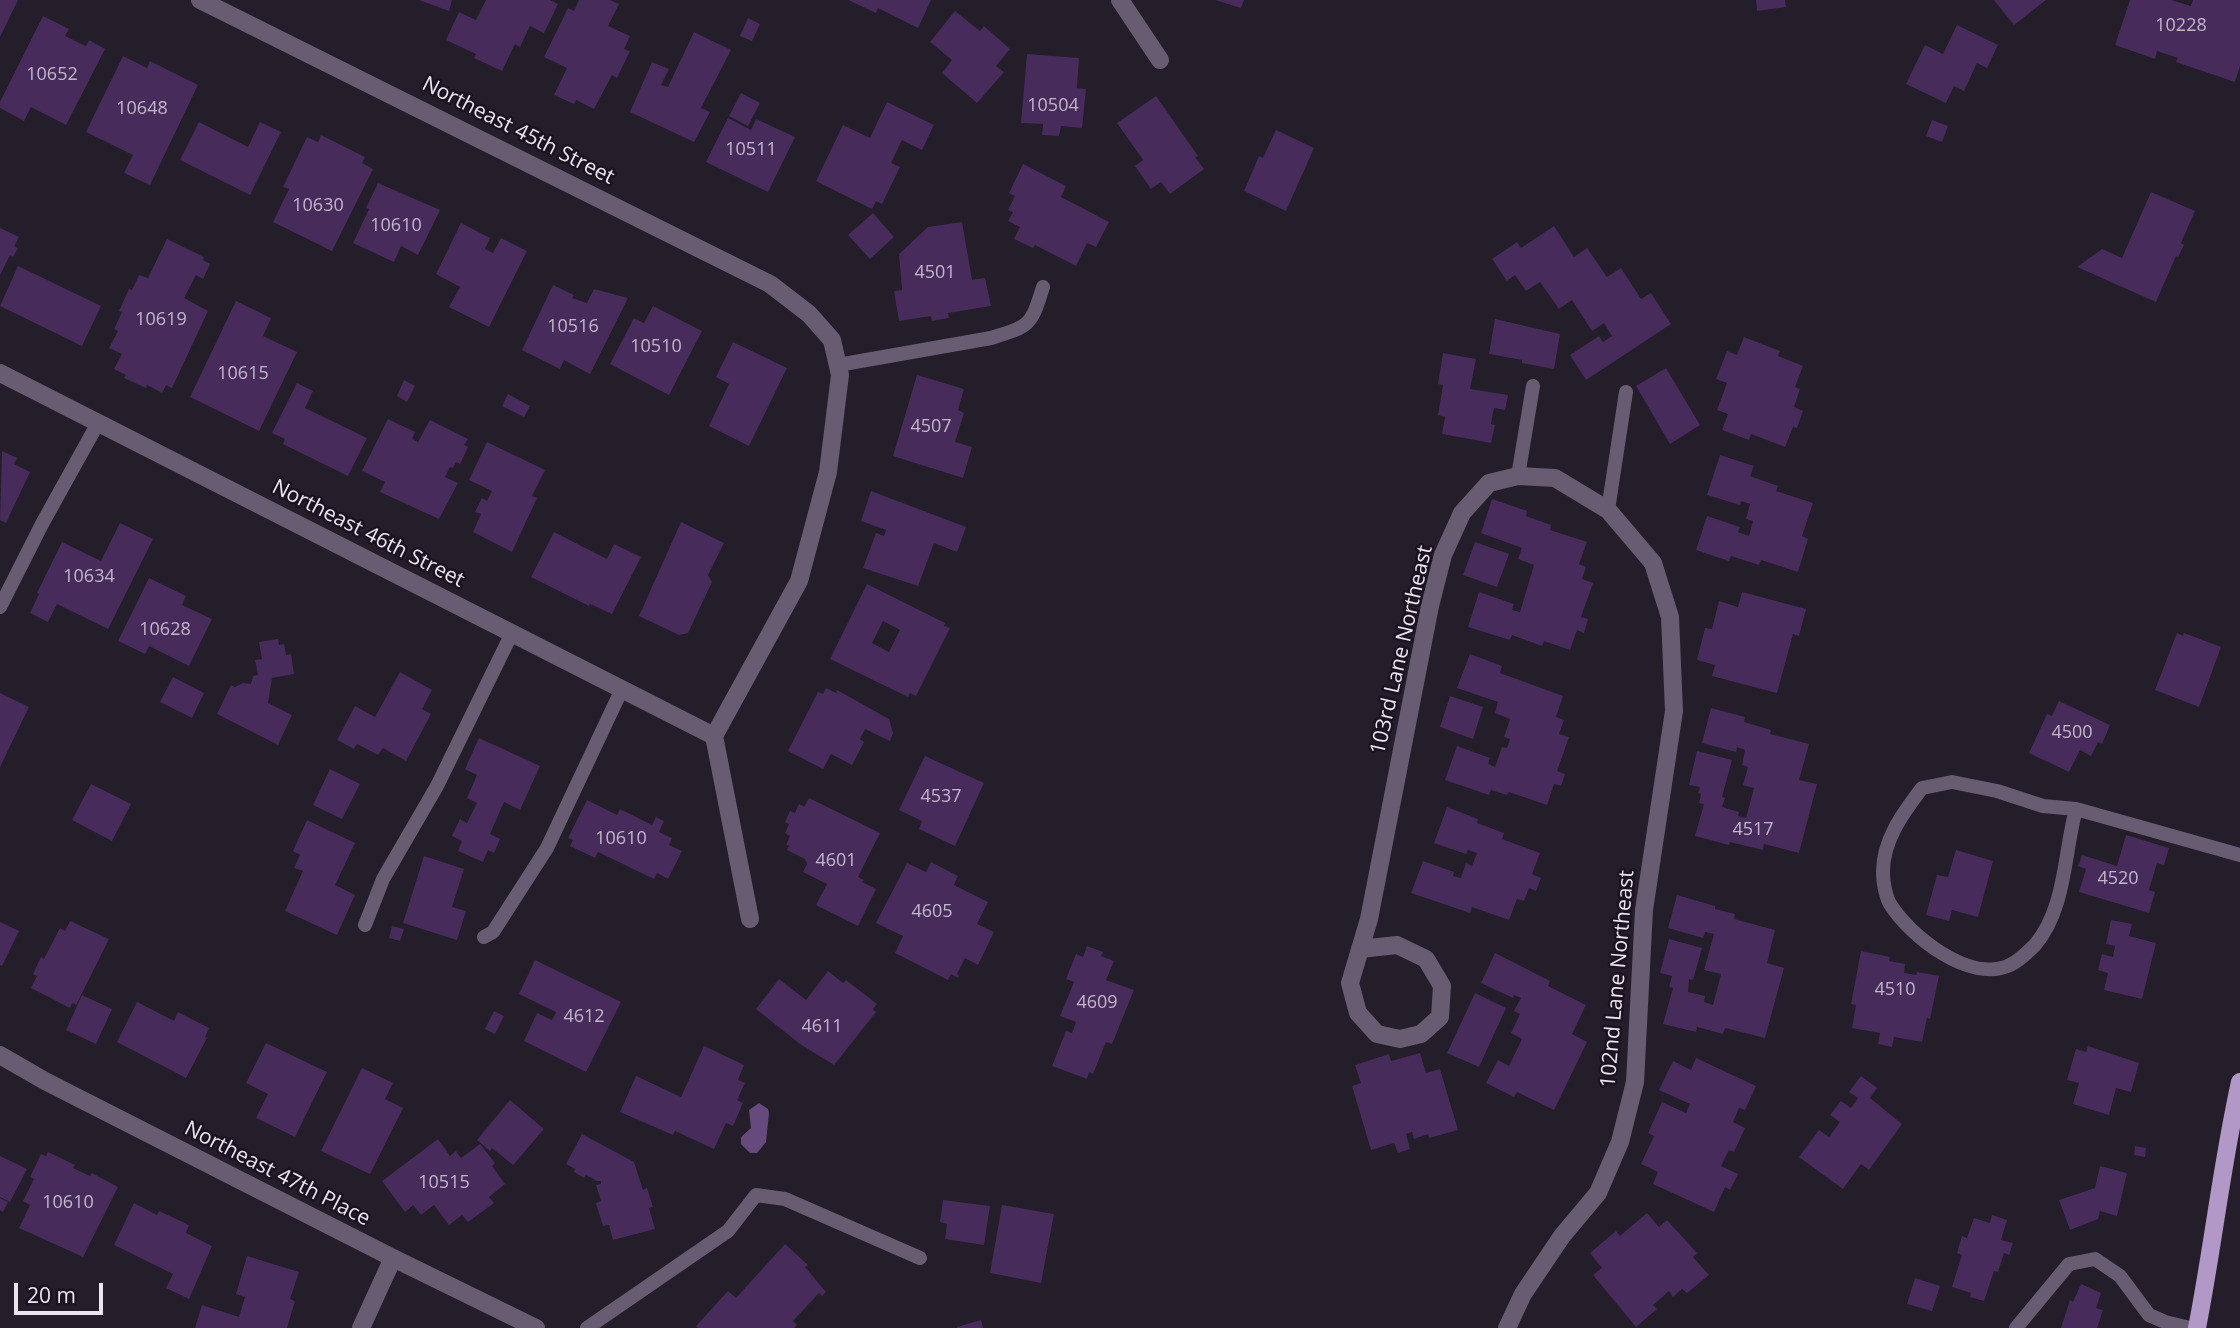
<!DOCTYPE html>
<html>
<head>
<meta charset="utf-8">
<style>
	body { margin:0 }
	#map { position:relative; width:2240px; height:1328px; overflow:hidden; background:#241d2a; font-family:"Open Sans",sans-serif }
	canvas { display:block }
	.scale { position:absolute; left:14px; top:1283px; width:89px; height:32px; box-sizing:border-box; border:4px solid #eae5ef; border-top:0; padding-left:9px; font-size:21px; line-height:24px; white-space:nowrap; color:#eae5ef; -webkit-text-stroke:5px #1b1321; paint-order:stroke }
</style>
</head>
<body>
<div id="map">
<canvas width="2240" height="1328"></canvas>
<div class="scale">20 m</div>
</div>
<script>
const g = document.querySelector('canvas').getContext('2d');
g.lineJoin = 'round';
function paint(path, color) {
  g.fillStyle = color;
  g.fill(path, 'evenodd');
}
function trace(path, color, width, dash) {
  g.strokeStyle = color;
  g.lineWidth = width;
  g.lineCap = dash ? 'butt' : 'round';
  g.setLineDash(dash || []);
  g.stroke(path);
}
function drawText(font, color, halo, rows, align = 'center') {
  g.font = font + ' "Open Sans",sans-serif';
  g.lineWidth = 5;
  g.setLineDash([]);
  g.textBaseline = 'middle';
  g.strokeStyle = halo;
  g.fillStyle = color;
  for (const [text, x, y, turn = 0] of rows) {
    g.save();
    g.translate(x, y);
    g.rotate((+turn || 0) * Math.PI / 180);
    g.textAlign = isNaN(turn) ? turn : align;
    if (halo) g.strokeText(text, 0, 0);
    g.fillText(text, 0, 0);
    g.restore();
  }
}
const water = new Path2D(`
	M759,1103L768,1109L769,1113L766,1142L757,1153H750L741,1144V1137L751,1128L749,1110Z`);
const building = new Path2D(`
	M0,0H18L0,37Z
	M419,0H452L449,11Z
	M486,0H550L558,4L544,33L530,26L520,47L515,44L502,71L474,58L476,54L446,40L459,12L476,20Z
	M579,0H610L619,4L608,26L630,36L624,49L630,51L617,78L612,75L594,109L576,100L574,104L554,95L567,68L544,57L568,8L574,11Z
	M848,0H931L918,28L878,8L876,13Z
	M1215,0H1244L1241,8Z
	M1756,0H1785L1786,7L1757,11Z
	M1994,0H2046L2014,25Z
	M2130,0H2171L2191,6L2193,0H2240V66L2235,82L2176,62L2178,58L2157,51L2155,59L2115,45Z
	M955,11L980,31L984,26L1010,49L996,66L1004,72L977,103L942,73L952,60L930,42Z
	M43,16L69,29L65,36L86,46L89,40L105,49L66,125L31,107L24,121L0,108V102Z
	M748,18L760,24L752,41L740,36Z
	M1957,25L1998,45L1987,68L1977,63L1964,91L1954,86L1946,103L1906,84L1925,45L1943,54Z
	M694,32L731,50L701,108L710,112L694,142L630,112L652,62L669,69L661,85L668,87Z
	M1027,54L1079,58L1077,88L1086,89L1082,128L1061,126L1059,136L1042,135L1043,124L1021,123Z
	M123,56L147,68L150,61L198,85L150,185L124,173L133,155L86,132Z
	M741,93L760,103L748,126L729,116Z
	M1156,96L1198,156L1195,157L1204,169L1170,194L1161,182L1151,189L1135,166L1143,160L1117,123Z
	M887,102L934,125L922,150L902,140L891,163L900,167L882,204L876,201L872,209L816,181L843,125L870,138Z
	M728,118L751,130L756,119L795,137L768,192L706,162Z
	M1932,120L1948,126L1942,142L1926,136Z
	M199,122L248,147L260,122L281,132L250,195L180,160Z
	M1276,130L1314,148L1286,211L1244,191L1259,156L1263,158Z
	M321,135L365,157L362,163L373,169L332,251L273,222L289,189L283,187L307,137L318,142Z
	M1023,164L1066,186L1061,197L1109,222L1096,247L1087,243L1076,266L1035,245L1033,248L1014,239L1020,227L1008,221L1013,212L1008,210L1015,196L1009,193Z
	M378,183L440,210L418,255L401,246L394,262L353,243L369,209L366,208Z
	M2151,192L2195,211L2181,243L2184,245L2178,257L2176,256L2156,302L2077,267L2102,249L2122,258Z
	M873,213L894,237L870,259L848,235Z
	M962,222L972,280L985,278L991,306L948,313L949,318L932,321L931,316L899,321L894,291L902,290L899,254L928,227Z
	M461,223L490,238L485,249L493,253L501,238L527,251L489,327L449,307L460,287L436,274Z
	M1554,226L1574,257L1587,248L1607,277L1621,268L1641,299L1651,293L1671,324L1586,380L1570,355L1599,336L1603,342L1612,336L1604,323L1592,331L1572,300L1559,309L1540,282L1526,291L1515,275L1507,281L1492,259L1517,242L1521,248Z
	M0,228L19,237L14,246L18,248L13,257L10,255L0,275Z
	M167,239L204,257L203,260L210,264L203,279L196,275L184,298L208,311L172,388L166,385L162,393L147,385L146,388L124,378L126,375L114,369L122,354L109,348L118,331L114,329L122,312L119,311L129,289L132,290L139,275L148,278Z
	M18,266L101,306L82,346L0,306Z
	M553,285L574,295L572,298L587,303L594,289L628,298L590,374L564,360L560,369L522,350Z
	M236,301L271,318L263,336L297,352L259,431L190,397Z
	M653,306L702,331L669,395L610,364L634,318L644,323Z
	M1495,319L1560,334L1554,369L1522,363V360L1489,354Z
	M1744,337L1780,351L1778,356L1803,366L1795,387L1800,389L1794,407L1803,411L1797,428L1793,427L1785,447L1751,434L1749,440L1722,430L1728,414L1717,410L1727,383L1716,379L1727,351L1737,355Z
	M733,342L787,368L749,446L709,426L729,384L716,377Z
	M1443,353L1476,359L1470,389L1508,395L1505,410L1494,408L1491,424L1495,425L1491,443L1442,434L1445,417L1438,415L1443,385L1438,384Z
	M1666,368L1700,425L1670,444L1636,386Z
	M917,375L964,389L958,410L964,413L955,442L972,447L963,478L893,456Z
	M404,380L415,386L407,402L397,396Z
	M297,383L313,391L305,408L367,438L348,476L283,444L285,439L272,433Z
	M508,394L530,406L524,417L502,406Z
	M388,419L415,432L412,439L418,442L430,420L468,439L464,445L468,447L460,464L456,462L453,468L450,467L445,477L458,483L439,519L380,492L385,482L362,471Z
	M487,442L545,470L532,496L537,498L512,552L473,532L481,514L475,512L482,498L487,501L492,491L469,480Z
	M2,451L17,458L14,464L30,472L6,523L0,520Z
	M1720,455L1754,466L1750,476L1778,486L1776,491L1813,503L1802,536L1808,539L1798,572L1761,560L1759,565L1731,556L1729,561L1696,550L1707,516L1740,527L1738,532L1749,536L1753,521L1746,519L1750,504L1741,501L1740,505L1707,495Z
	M871,491L966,527L957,552L934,543L918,586L863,568L876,533L884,536L886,530L861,521Z
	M1492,499L1527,511L1526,516L1551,525L1550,530L1587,542L1579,564L1586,567L1582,579L1593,583L1581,617L1588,619L1584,633L1577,630L1570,650L1544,641L1542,646L1512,635L1510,640L1468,627L1479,592L1514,604L1512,610L1520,612L1534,565L1518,559L1522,548L1481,533Z
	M681,522L724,543L708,575L712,582L688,633L679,635L639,616Z
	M120,523L153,539L108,629L57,604L48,622L30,613L39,594L37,593L62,542L101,561Z
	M554,532L607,559L614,544L641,557L612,614L590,604L589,606L531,577Z
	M1475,542L1509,554L1497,587L1463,575Z
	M149,578L186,596L182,605L212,619L189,666L149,646L145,654L118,641Z
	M867,584L945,623L944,626L950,628L916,696L910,693L908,697L830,659ZM883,621L900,630L889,652L872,643Z
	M1742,592L1806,609L1799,636L1793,634L1777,693L1712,676L1715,665L1697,660L1705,628L1712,629L1719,601L1738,607Z
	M2177,633L2183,636L2184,633L2221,647L2199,707L2155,690Z
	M278,639L279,645L284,644L286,655L291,654L294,674L272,678L268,703L292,715L278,745L217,714L231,685L235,687L243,683L251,684L253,676L258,675L255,660L262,659L259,642Z
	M1470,654L1502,666L1500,673L1563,696L1556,717L1564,720L1559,734L1569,737L1557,771L1565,774L1561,786L1554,784L1547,805L1509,792L1507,795L1491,790L1489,795L1445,780L1457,746L1490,758L1488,764L1495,767L1502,747L1507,748L1510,739L1504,737L1510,719L1495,713L1498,702L1457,688Z
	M400,672L432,690L422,709L431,714L406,761L383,748L378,755L357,744L354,749L337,740L355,706L375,717Z
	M173,677L204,693L192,718L160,702Z
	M826,688L836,693L837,690L889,719L893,733L890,741L865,729L860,739L864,742L852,765L831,754L823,769L788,751L818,692L823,694Z
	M0,693L29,707L0,767Z
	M1450,696L1483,707L1473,739L1440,727Z
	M2059,701L2110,725L2102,744L2098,742L2091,756L2080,750L2069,772L2029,753L2047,714L2052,716Z
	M1711,708L1745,717L1744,722L1771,730L1770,734L1809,744L1799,780L1817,784L1799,853L1764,844L1763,850L1730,842L1729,845L1695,836L1704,804L1699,803L1701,794L1698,793L1700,787L1689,785L1697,751L1732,760L1722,797L1725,798L1722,807L1739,812L1738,816L1746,818L1754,788L1743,785L1748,767L1742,765L1745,750L1737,747L1736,752L1702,743Z
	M479,738L540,766L520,810L504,802L490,834L500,839L494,853L488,850L483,862L458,851L462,841L452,836L460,819L467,823L477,803L467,798L477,775L465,769Z
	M925,756L984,783L955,846L919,829L922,821L899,810Z
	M330,769L360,784L342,819L313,805Z
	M91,784L131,804L112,841L72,820Z
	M809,798L880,833L858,877L864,880L862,882L876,889L858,926L816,905L827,884L803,872L807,864L805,859L787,850L789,846L786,845L790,836L785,833L789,824L785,822L790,811L795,813L799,804L804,807Z
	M587,800L617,815L620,809L652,825L656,817L664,821L659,832L672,838L669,845L682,851L668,879L657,873L654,879L598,852L595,858L570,846L573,840L568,838Z
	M1447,807L1478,819L1477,823L1504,833L1502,839L1540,853L1532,874L1541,878L1536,891L1529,888L1524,901L1517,899L1509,920L1472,907L1470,913L1411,893L1423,861L1454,872L1453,876L1461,878L1466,863L1472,866L1477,853L1468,850L1466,854L1434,843Z
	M307,820L355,843L335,885L355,895L337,935L285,911L303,871L294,868L300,855L293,851Z
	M2126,835L2169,848L2164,865L2157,863L2149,890L2155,892L2149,913L2079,892L2086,869L2078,866L2082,855L2117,866Z
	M1956,850L1993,861L1978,917L1952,910L1949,921L1926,915L1937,875L1948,877Z
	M424,856L464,869L452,907L466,911L457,940L403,923Z
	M931,862L958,876L954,885L988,902L977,924L994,932L978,965L965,958L957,974L959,975L958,978L951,974L948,980L895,953L903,936L876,923L907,863L926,872Z
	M1677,895L1715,906V909L1735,914L1734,919L1775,930L1767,963L1784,968L1765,1038L1725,1028L1723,1034L1697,1027L1696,1032L1663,1024L1673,988L1669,987L1672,976L1660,973L1669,939L1702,948L1693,980L1689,979L1688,992L1705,996L1704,1002L1713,1005L1721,974L1704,970L1714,934L1705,932L1703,938L1668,928Z
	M2111,920L2132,924L2129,936L2156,943L2142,999L2104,990L2108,973L2098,970L2102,954L2113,957L2115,946L2106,944Z
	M70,921L109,939L76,1005L72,1003L70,1008L31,988L37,976L33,974L41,957L44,959L60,928L65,931Z
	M0,922L19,931L2,966L0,965Z
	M392,926L404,929L400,941L389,938Z
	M1087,946L1103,952L1101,956L1114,961L1106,980L1134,990L1112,1044L1106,1042L1093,1074L1089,1072L1087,1079L1052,1066L1066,1031L1072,1033L1076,1022L1060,1016L1074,982L1066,979L1076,954L1083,957Z
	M1861,951L1890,957L1889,961L1905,964L1904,973L1916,975L1917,972L1939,976L1930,1019L1927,1018L1922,1042L1894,1037L1892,1047L1878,1044L1880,1033L1852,1028L1856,1005L1851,1004Z
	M1495,953L1550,981L1548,986L1586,1005L1572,1034L1587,1042L1554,1110L1517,1092L1514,1097L1486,1083L1498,1060L1509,1066L1522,1039L1511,1033L1520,1014L1514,1011L1521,998L1514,995L1513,998L1481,983Z
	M535,960L621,1002L586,1072L524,1041L537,1013L552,1020L556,1012L519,994Z
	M828,971L843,983L846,980L877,1004L873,1009L876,1012L834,1065L800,1044L756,1009L779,979L806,1000Z
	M1475,993L1506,1008L1479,1067L1447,1053Z
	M82,995L112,1009L96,1044L66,1030Z
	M137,1002L174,1021L178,1012L209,1028L205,1037L207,1038L186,1078L117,1042Z
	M494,1011L504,1016L495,1034L485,1029Z
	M266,1043L327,1072L295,1137L256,1118L268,1094L246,1083Z
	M704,1046L744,1065L738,1080L745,1083L737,1100L743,1103L733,1126L726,1123L714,1149L675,1131L673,1135L620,1112L636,1076L681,1097Z
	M2088,1046L2139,1063L2131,1092L2116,1088L2109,1115L2073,1104L2079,1083L2067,1080L2076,1049L2086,1052Z
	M1420,1053L1426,1073L1440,1069L1458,1130L1429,1138L1428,1134L1414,1139L1412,1132L1406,1134L1410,1149L1398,1153L1394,1143L1371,1150L1352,1086L1361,1083L1355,1065L1389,1054L1391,1061Z
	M1696,1058L1756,1086L1745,1110L1739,1108L1733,1122L1745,1128L1734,1152L1729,1150L1721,1166L1738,1174L1730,1190L1725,1187L1714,1212L1653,1184L1658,1172L1641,1164L1654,1136L1648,1133L1662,1102L1686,1113L1690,1104L1659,1090L1673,1061L1691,1070Z
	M362,1068L393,1083L385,1099L403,1108L370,1174L321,1151Z
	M1861,1076L1877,1088L1870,1098L1902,1124L1869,1170L1861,1164L1843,1189L1799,1157L1819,1130L1829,1137L1840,1122L1830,1115L1841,1101L1851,1108L1858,1098L1849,1092Z
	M510,1100L544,1129L513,1165L492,1148L490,1151L477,1140Z
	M582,1134L634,1162L643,1190L647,1188L653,1207L649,1208L655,1229L613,1240L609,1225L603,1226L596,1203L601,1201L596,1185L601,1184V1181H597L586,1175L584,1178L574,1172L575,1169L566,1164Z
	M438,1139L450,1156L456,1151L461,1158L480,1144L495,1163L492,1166L505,1184L489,1197L494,1203L468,1222L462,1215L449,1225L434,1205L421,1215L413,1205L405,1212L382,1181Z
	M2135,1146L2146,1148L2145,1157L2134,1155Z
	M48,1152L75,1165L73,1168L90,1176L92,1173L118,1187L83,1257L19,1228L30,1205L23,1201L34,1179L30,1177L41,1154L46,1156Z
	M0,1156L27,1169L10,1202L0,1197Z
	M2100,1166L2127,1173L2117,1216L2100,1211L2098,1219L2070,1230L2059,1200L2095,1188Z
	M0,1198L8,1202L3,1212L0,1210Z
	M943,1200L990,1206L984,1245L945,1239L947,1224L940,1222Z
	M134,1203L157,1215L159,1211L189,1225L186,1233L212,1246L189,1299L166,1288L173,1274L114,1245Z
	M1002,1205L1054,1214L1041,1283L990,1273Z
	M1647,1213L1659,1227L1667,1220L1697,1253L1693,1257L1709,1275L1687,1293L1682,1289L1673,1297L1669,1291L1653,1305L1657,1309L1636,1327L1593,1275L1602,1268L1590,1253L1616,1231L1620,1236Z
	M1992,1215L2007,1220L2001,1240L2013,1243L2009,1255L2004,1253L1998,1272L1994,1271L1984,1301L1970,1297L1971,1293L1952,1287L1962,1255L1957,1253L1962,1236L1967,1238L1974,1218L1990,1223Z
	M785,1244L808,1265L805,1267L826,1292L822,1296L819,1293L793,1321L797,1325L794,1328H698L696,1326L728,1291L736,1298Z
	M247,1256L299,1272L290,1299L295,1301L287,1328H195L202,1305L239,1317L245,1297L236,1294Z
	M1915,1278L1940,1286L1932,1311L1907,1304Z
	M2081,1284L2101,1293L2096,1308L2103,1310L2097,1328H2061L2070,1300L2073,1302Z
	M981,1320L983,1328H957V1327Z`);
const service = new Path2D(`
	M838,365L991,338C1030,326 1031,326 1043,287
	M1518,476L1533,386
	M1608,510L1626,392
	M0,607L42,524L98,423
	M2076,809L2043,806L1997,791L1952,782L1922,788C1903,813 1882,841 1883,874C1883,882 1886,897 1890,904C1910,936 1970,984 2010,965C2019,961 2028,952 2035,945C2066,908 2064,853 2076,809L2240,855
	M365,925L383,879L437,786L512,633
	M484,937L493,932L547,848L622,689
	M587,1328L728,1231L756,1195L785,1199L920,1258
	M2016,1328L2069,1264L2095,1259L2120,1276L2149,1315L2165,1322L2190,1328`);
const minor = new Path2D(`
	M200,0L770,284L809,314L832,340L840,375L828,472L799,581L714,736L750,919
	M1120,0L1160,60
	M0,373L714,736
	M1360,949L1397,945L1426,959L1442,986L1440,1017L1421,1034L1400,1039L1377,1034L1358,1013L1350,983L1369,919L1430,606L1443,555L1462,513L1489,483L1518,476L1555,478L1608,510L1653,563L1670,617L1674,711L1644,910L1635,1082L1620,1142L1598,1193L1562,1236L1523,1294L1507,1328
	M0,1055L45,1081L393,1258L536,1328
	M361,1328L393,1258`);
const primary = new Path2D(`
	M2197,1328C2213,1246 2222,1163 2240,1082`);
const numberNames = [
	["10228",2181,26],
	["10652",52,75],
	["10504",1053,106],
	["10648",142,109],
	["10511",751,150],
	["10630",318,206],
	["10610",396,226],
	["4501",935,273],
	["10619",161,320],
	["10516",573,327],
	["10510",656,347],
	["10615",243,374],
	["4507",931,427],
	["10634",89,577],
	["10628",165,630],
	["4500",2072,733],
	["4537",941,797],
	["4517",1753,830],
	["10610",621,839],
	["4601",836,861],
	["4520",2118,879],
	["4605",932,912],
	["4510",1895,990],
	["4609",1097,1003],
	["4612",584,1017],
	["4611",822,1027],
	["10515",444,1183],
	["10610",68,1203]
];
const streetNames = [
	["Northeast 45th Street",518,131,27],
	["Northeast 46th Street",368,534,27],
	["103rd Lane Northeast",1402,650,-77],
	["102nd Lane Northeast",1618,979,-85],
	["Northeast 47th Place",277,1174,27]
];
paint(water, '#664a7d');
paint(building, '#462b5b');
trace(service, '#685c73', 14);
trace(minor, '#685c73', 18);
trace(primary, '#b198c7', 18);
drawText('18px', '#c1b6ca', null, numberNames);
drawText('21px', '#eae5ef', '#1b1321', streetNames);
</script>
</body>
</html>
